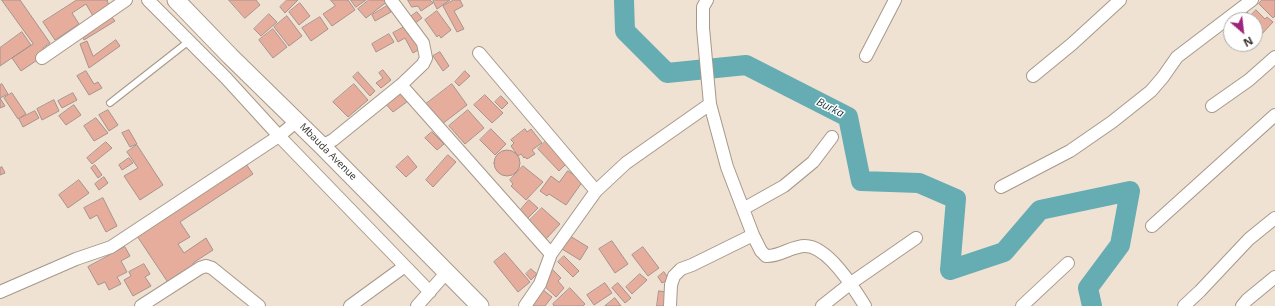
<!DOCTYPE html>
<html>
<head>
<meta charset="utf-8">
<style>
	body { margin:0 }
	#map { position:relative; width:1275px; height:306px; overflow:hidden; background:#f0e2d2; font-family:"Open Sans",sans-serif }
	canvas { display:block }
	.north { position:absolute; left:1223px; top:12px; width:40px; height:40px; box-sizing:border-box; background:#fff; border:1px solid #aeacaa; border-radius:50%; rotate:152deg; font-size:11px; font-weight:700; line-height:16px; text-align:center; color:#35302a }
	.north::after { content:''; display:block; margin:auto; width:14px; height:18px; background:#9f257c; clip-path:polygon(50% 0,100% 100%,50% 72%,0 100%) }
</style>
</head>
<body>
<div id="map">
<canvas width="1275" height="306"></canvas>
<div class="north">N</div>
</div>
<script>
const g = document.querySelector('canvas').getContext('2d');
g.lineJoin = 'round';
function trace(path, color, width, dash) {
  g.strokeStyle = color;
  g.lineWidth = width;
  g.lineCap = dash ? 'butt' : 'round';
  g.setLineDash(dash || []);
  g.stroke(path);
}
function paint(path, color) {
  g.fillStyle = color;
  g.fill(path, 'evenodd');
}
function drawText(font, color, halo, rows, align = 'center') {
  g.font = font + ' "Open Sans",sans-serif';
  g.lineWidth = 3;
  g.setLineDash([]);
  g.textBaseline = 'middle';
  g.strokeStyle = halo;
  g.fillStyle = color;
  for (const [text, x, y, turn = 0] of rows) {
    g.save();
    g.translate(x, y);
    g.rotate((+turn || 0) * Math.PI / 180);
    g.textAlign = isNaN(turn) ? turn : align;
    if (halo) g.strokeText(text, 0, 0);
    g.fillText(text, 0, 0);
    g.restore();
  }
}
const river = new Path2D(`
	M624,0L625,31L667,73L746,65L848,117L861,181L919,183L956,199L950,270L1004,252L1040,210L1130,191L1120,245L1088,288L1092,306`);
const building = new Path2D(`
	M2,0H20L50,43L43,48L46,54L21,71L12,58L33,44Z
	M77,0H108L107,1L109,5L93,16L86,4L72,13L79,24L55,40L43,22Z
	M229,0H256L260,5L245,18Z
	M287,0H298L285,13L280,7Z
	M331,0H348L355,10L332,26L323,14L335,6Z
	M351,0H366L356,7Z
	M369,0H387L388,1L366,18L358,9Z
	M408,0H430L433,3L421,11L418,6L412,7Z
	M435,0H450L437,9L433,1Z
	M454,0H460L463,6L454,11L464,29L457,32L443,6Z
	M1262,0H1275V16L1273,18L1259,4Z
	M300,3L310,16L299,25L289,12Z
	M387,6L391,12L375,21L372,15Z
	M1246,10L1249,15L1241,20L1237,13Z
	M1256,10L1265,19L1267,17L1273,22L1260,36L1255,31V20H1247Z
	M437,11L451,30L441,38L439,35L437,37L425,20Z
	M417,12L422,18L414,24L409,18Z
	M269,14L277,22L261,36L254,29Z
	M110,15L115,21L84,40L80,33Z
	M287,16L302,36L289,46L274,27Z
	M320,17L328,29L311,41L302,28Z
	M406,26L420,49L413,53L405,38L398,42L393,33Z
	M273,29L287,47L273,58L259,40Z
	M22,32L31,45L0,66V48Z
	M389,34L394,42L376,52L372,44Z
	M116,40L120,46L89,68L80,44L87,41L93,56Z
	M440,52L449,66L443,71L433,56Z
	M383,70L391,80L381,88L376,83L383,78L379,73Z
	M86,71L94,84L98,82L102,88L89,95L77,76Z
	M465,71L470,76L459,86L455,82Z
	M358,72L375,91L370,96L353,77Z
	M2,84L8,94L0,98L5,106L0,108V85Z
	M354,84L368,100L348,117L333,102Z
	M452,84L467,105L442,124L426,104Z
	M399,90L408,101L393,112L384,102Z
	M12,93L26,114L18,119L4,98Z
	M73,93L77,100L62,108L58,101Z
	M485,95L503,113L492,123L474,105Z
	M501,96L508,103L502,109L495,102Z
	M54,100L59,111L42,120L37,109Z
	M74,105L81,115L66,125L59,116Z
	M108,110L118,125L109,131L99,115Z
	M468,110L484,128L465,144L449,126Z
	M35,111L39,118L23,127L19,119Z
	M96,118L108,133L94,141L84,126Z
	M491,129L506,144L495,155L480,140Z
	M525,129L527,132L531,129L542,143L532,150L535,154L527,159L525,157L524,158L521,154L518,156L511,146L514,143L511,140Z
	M129,130L137,144L130,147L122,133Z
	M432,132L444,144L437,150L425,138Z
	M546,141L567,163L559,171L538,149Z
	M106,142L112,148L92,164L87,158Z
	M137,145L163,185L140,200L124,176L138,168L127,152Z
	M494 163a13 13 0 1 1 26 0a13 13 0 1 1-26 0Z
	M448,155L456,162L433,187L426,180Z
	M408,156L417,167L406,177L396,167Z
	M129,158L133,163L122,170L119,165Z
	M246,164L253,174L180,222L190,237L178,244L184,253L206,238L213,250L193,263L195,267L169,284L137,236Z
	M95,165L102,175L98,178L91,168Z
	M523,166L543,182L526,200L511,186L513,184L510,180Z
	M2,167L5,173L0,175V168Z
	M568,171L583,181L566,205L549,194L547,196L540,191L551,176L559,182Z
	M104,177L108,183L99,190L95,184Z
	M79,180L89,193L68,208L59,195Z
	M103,198L117,226L106,232L97,215L90,219L84,208Z
	M529,200L538,208L526,220L518,213Z
	M542,208L560,224L546,239L528,222Z
	M570,236L588,247L580,260L562,249Z
	M612,241L628,264L615,273L599,249Z
	M125,247L130,256L121,261L127,272L117,277L121,284L109,290L105,282L98,285L88,267Z
	M643,247L659,268L648,276L632,255Z
	M505,253L530,282L518,292L494,262Z
	M564,256L579,271L573,277L558,262Z
	M144,264L150,274L145,277L151,286L133,296L124,280L131,276L129,272Z
	M531,269L537,274L531,280L526,274Z
	M553,270L561,278L558,281L564,288L556,297L541,283Z
	M664,272L669,279L662,283L658,277Z
	M640,274L647,280L632,294L626,287Z
	M605,283L612,293L594,305L587,295Z
	M618,283L631,298L625,303L612,288Z
	M570,288L585,304L583,306H554L553,304Z
	M542,289L552,297L545,306H532Z
	M659,291L667,292L665,306H657Z
	M615,298L621,306H605Z`);
const lane = new Path2D(`
	M110,103L189,41`);
const street = new Path2D(`
	M148,0L226,78L279,136L430,292
	M707,0L703,7V28L710,104L727,167L753,235L761,251L766,256C780,257 791,246 805,246C828,246 854,288 865,306
	M479,53L596,191
	M866,56L895,0
	M42,58L126,0
	M1033,76L1072,44L1120,0
	M401,85L551,254
	M1212,106L1249,80L1275,57
	M322,146L333,140L401,85L423,64L426,58L423,43L391,0
	M1001,187L1070,151L1112,122L1151,91L1163,77L1177,57L1252,0
	M743,209L784,186L813,162L832,137
	M1152,226L1275,115
	M0,292L76,259L111,247L279,136L297,121
	M141,306L200,268L206,266L212,268L259,306
	M350,306L405,266
	M417,306L446,273
	M525,306L540,284L551,254L596,191L626,163L710,104
	M670,306L671,285L674,276L681,269L692,265L753,235
	M822,306L851,283L916,238
	M1022,306L1068,263
	M1184,306L1200,291L1249,239L1275,218
	M1242,306L1247,300L1275,277`);
const secondary = new Path2D(`
	M176,0L230,56L322,146L480,306`);
const streetNames = [
	["Mbauda Avenue",328,152,45]
];
const waterNames = [
	["Burka",830,108,27]
];
trace(river, '#65acb3', 20);
paint(building, '#e6ad9c');
trace(building, '#a7928c', 1);
trace(lane, '#a6998a', 8);
trace(street, '#a6998a', 14);
trace(secondary, '#a6998a', 19);
trace(lane, '#fff', 6);
trace(street, '#fff', 12);
trace(secondary, '#fff', 17);
drawText('10px', '#35302a', '#fff', streetNames);
drawText('italic 11px', '#0f3336', '#fff', waterNames);
</script>
</body>
</html>
